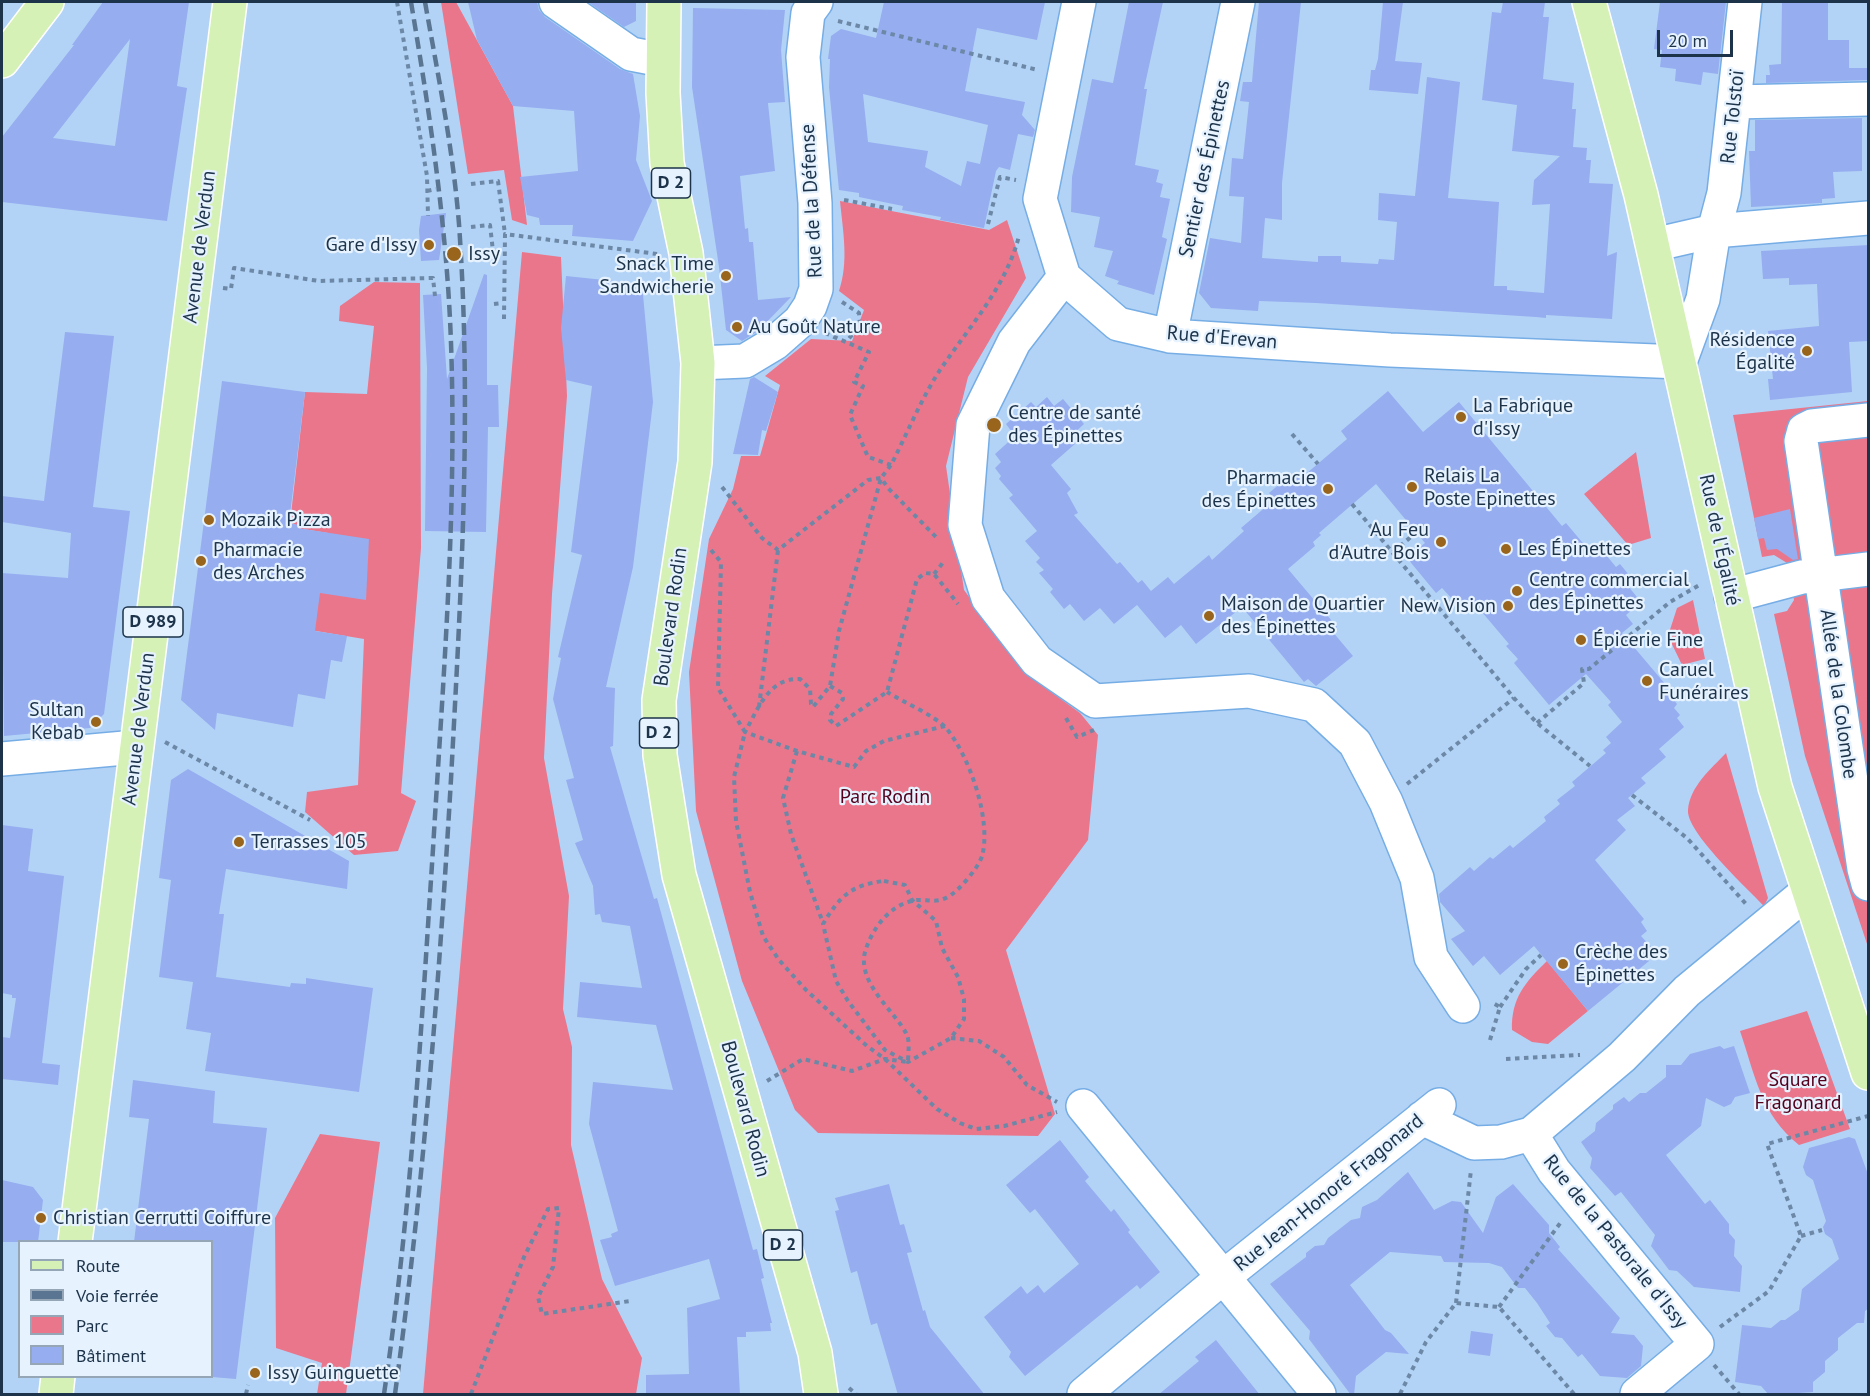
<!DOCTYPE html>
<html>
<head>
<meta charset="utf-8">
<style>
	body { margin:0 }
	#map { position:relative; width:1870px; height:1396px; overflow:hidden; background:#b2d3f6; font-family:"PT Sans",sans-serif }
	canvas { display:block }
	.frame { position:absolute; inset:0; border:3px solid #1c334a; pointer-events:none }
	.legend { position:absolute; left:18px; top:1240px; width:195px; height:138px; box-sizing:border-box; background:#e6f2fe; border:2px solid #95a6b6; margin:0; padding:8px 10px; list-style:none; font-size:18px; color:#1c334a }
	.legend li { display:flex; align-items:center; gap:12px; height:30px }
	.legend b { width:30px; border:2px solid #95a6b6 }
	.scale { position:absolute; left:1657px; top:30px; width:76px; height:27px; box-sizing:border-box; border:3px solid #1c334a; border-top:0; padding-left:8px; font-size:18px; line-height:21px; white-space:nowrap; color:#1c334a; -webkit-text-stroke:4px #e6f2fe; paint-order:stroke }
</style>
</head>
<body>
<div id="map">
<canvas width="1870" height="1396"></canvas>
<div class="frame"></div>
<ul class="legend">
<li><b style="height:8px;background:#d5f1b5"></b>Route</li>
<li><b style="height:8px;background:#5a7591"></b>Voie ferrée</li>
<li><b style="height:16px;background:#ea768c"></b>Parc</li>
<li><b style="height:16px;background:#96adf0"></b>Bâtiment</li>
</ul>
<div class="scale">20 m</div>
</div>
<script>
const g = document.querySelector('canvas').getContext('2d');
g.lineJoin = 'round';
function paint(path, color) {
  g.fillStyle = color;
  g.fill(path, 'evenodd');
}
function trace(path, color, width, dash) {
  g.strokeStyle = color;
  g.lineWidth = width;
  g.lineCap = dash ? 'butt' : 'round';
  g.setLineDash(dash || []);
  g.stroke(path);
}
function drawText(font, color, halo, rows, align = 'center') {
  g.font = font + ' "PT Sans",sans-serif';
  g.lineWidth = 4.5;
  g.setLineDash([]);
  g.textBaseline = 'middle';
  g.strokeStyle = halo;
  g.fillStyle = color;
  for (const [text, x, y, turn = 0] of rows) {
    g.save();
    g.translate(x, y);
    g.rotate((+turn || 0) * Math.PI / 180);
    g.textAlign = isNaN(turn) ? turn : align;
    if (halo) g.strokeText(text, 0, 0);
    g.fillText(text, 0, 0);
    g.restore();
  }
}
const green = new Path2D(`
	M441,2H456L513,106L527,225L512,220L504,170L468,174Z
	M840,201L989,230L1007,220L1026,278L968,377L946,466L964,590L1025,673L1080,713L1098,735L1088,840L1006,950L1055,1114L1038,1136L818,1133L795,1110L742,981L696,811L689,672L709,539L733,489L741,456H760L780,385L765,376L811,339L852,341L864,310L839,291C849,262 843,232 840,201Z
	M522,252L561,257L567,396L552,594L544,758L569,896L563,1009L572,1047L571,1145L602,1279L642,1358L636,1394H423Z
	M374,282L420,283L421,548L401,793L416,801L398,851L354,855L305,812L307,792L358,785L364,639L274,624L328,533L297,528V525L290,523L305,392L367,394L374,326L339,321L340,306Z
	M1868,401V947L1805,756L1774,614L1787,611L1794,600L1787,563L1774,555L1762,557L1733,415Z
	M1636,452L1651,538L1628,545L1584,494Z
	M1693,600L1705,659L1682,665L1668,636L1677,608Z
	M1726,753L1768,898L1764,906C1747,888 1686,832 1688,810C1690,786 1711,769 1726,753Z
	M1547,961L1588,1011L1548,1044L1532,1042L1512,1030C1511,999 1525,982 1547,961Z
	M1807,1011L1850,1129L1799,1145C1761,1115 1755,1075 1740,1031Z
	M320,1134L380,1142L346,1394H317L322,1363L276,1348L275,1218Z`);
const building = new Path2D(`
	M103,2H189L177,86L187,88L167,221L2,202V137L74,45H72ZM130,39L115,146L53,138Z
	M468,2H537L539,10L545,17L620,69L633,74L640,116L636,160L652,201L633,241L572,236L573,225H540L539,218L527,215L520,177L578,171L574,111L513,106L477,40Z
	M588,2H636V21L624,27Z
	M884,2H1045L1037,40L977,28L965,91L1025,102L1022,115L1035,130L1033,137L1018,134L1010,170L999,167L996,171L984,228L940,220L941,217L902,210L903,206L859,197V193L839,190L829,87L830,59H828L831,36L841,29L876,38ZM863,94L988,125L980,164L967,161L961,186L925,167L928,151L868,142Z
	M1129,2H1163L1144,89H1147L1135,165L1159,170L1156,182L1163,184L1160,197L1170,199L1162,237L1167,239L1154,295L1117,284L1119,281L1105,276L1113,251L1094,247L1100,217L1071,212L1072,177L1092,79L1113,83Z
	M1259,2H1301L1282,183V220L1265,218L1262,258L1318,262V256H1341V262L1378,264L1379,259L1394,260L1397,222L1378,220L1379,193L1415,196L1427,77L1460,82L1448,198L1499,202L1494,286H1507V290L1544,293L1550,204L1532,205L1534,180L1560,156L1512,151L1517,105L1482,100L1492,12L1501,13L1503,2H1545L1543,17H1549L1543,79L1574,83L1572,109H1576L1573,147L1587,148L1586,160H1591L1589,183L1613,184L1607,256L1617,252L1612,319L1546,315V318L1536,317L1316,303L1259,301L1258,311L1211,308L1199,293L1210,238L1241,243L1244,197L1229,196L1232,158L1243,159L1249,102L1240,101L1243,82H1252Z
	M1383,2H1403L1395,61L1422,63L1418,94L1369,90L1371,70H1375L1378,59Z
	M1660,2H1726L1718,74L1703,72L1701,85L1675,81L1676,69L1660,67L1662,50L1654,49Z
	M1782,2H1828V40H1849V68H1869V80L1766,83V75H1770L1769,65L1781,64Z
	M693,8L785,10L781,50L785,102L768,103L775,171L740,176L745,229L748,228L749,242H753L758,300L791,297L758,331L742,341L726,330L719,267L692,87Z
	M1862,118V171L1833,172L1835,198L1822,199V203L1751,207L1749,151H1755V120Z
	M446,213L439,260L421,261L419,230L421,216Z
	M1869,245V341L1849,342L1852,392L1770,400L1768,379H1773L1768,331L1819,326L1817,284L1789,285V278L1763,279L1761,251Z
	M484,274L487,275V385H498L499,427H488L486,532L425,531L427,368L423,295L441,294L447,379Z
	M566,276L642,284L653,402L633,567L606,687L615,688L613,746L610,747L654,899L657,898L753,1250L757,1249L764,1278L761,1279L772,1323H770L771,1331L746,1332V1337H737L740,1395H646V1375L689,1374L687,1308L720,1299L709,1259L615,1286L600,1240L612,1237L611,1234L618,1231L589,1124L593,1082L673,1090L656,1025L577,1017L580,982L642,988L630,926L602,922L600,914L595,915L593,886L575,843L583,840L566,780L574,778L553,699L561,658L558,657L582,555L571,552L592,386L566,380L561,328Z
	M65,332L114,336L93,507L130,511L104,714L90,728L4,736L2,573L68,578L71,533L2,522V496L44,501Z
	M754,377L778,392L766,431L762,430L758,455L733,454L750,379Z
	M222,381L305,392L289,523L298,525L297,528L369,539L366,600L320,593L315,631L347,636L342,662L331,660L325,699L298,694L293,727L217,713L215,730L181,700Z
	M1388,391L1423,432L1459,402L1562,526L1566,523L1587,548L1590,545L1597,553L1602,550L1616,567L1620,564L1634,581L1628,586L1641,602L1626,615L1633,624L1622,633L1666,685L1663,687L1677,704L1674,708L1680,715L1677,718L1684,727L1659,749L1666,757L1641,778L1646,783L1628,798L1635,806L1617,820L1626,830L1595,860L1644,919L1641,922L1647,931L1641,936L1653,949L1645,957L1649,961L1588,1011L1534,946L1500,975L1484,956L1473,966L1451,939L1465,931L1440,902L1439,894L1470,867L1474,871L1490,857L1493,859L1510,845L1513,848L1546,821L1544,817L1560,804L1557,800L1575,786L1572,782L1606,753L1603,750L1611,743L1606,737L1622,722L1608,705L1611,702L1586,674L1549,705L1514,663L1518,659L1506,646L1509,644L1476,605L1470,610L1459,597L1454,601L1442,588L1436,593L1407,558L1425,543L1376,484L1319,533L1321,535L1313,542L1315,546L1288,569L1337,627L1332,631L1353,656L1316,686L1308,679L1304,682L1242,607L1196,644L1181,625L1165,638L1137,605L1114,624L1100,608L1084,621L1070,604L1064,609L1050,592L1053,589L1039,573L1044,570L1036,562L1040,558L1025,541L1037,531L1009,498L1013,495L999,479L1001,476L995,468L1001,462L995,454L1015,436L1006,424L1031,402L1036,407L1047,397L1054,406L1063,399L1084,424L1071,436L1076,443L1051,465L1071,489L1067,493L1078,513L1074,515L1117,564L1120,562L1138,583L1142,580L1151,591L1168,577L1174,584L1209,555L1212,560L1244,531L1241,528L1275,499L1269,493L1294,472L1300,479L1347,439L1341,431Z
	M1790,509L1798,559L1793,560L1777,549L1767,550L1764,538L1758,539L1754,518Z
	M188,769L349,861L347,889L226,869L219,914H224L216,977L290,987L291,983L306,984V978L373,988L359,1092L205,1071L211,1033L186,1029L193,982L159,977L171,880L159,878L171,780Z
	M2,825L33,829L28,871L64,876L42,1063L60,1065L58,1085L2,1079V1037L10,1038L16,998H12V995L2,993Z
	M1720,1046L1724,1049L1734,1046L1750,1093L1735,1097L1731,1104L1724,1107L1706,1098L1701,1126L1666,1155L1705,1204L1710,1200L1729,1224V1233L1735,1240L1734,1256L1742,1266L1740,1292L1694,1287L1677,1271L1669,1270L1651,1246L1655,1235L1621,1192L1615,1196L1590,1168L1592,1158L1581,1142L1595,1131L1596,1123L1613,1109V1105L1624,1097L1629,1102L1640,1093H1646L1666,1077V1065H1681L1690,1054Z
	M133,1080L215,1091L213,1123L267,1128L236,1379L212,1377V1242H134L149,1119L129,1117Z
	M1849,1137L1855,1139L1869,1177V1308L1865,1311L1864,1323H1857L1838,1338V1350L1825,1361V1372L1813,1382V1392L1769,1395L1761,1386L1735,1382L1742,1325L1771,1328L1781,1320H1785L1799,1310L1802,1289L1839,1259L1832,1239L1825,1234L1823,1227L1826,1221L1813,1180L1806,1175L1803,1167L1809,1148Z
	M1060,1140L1089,1177L1085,1181L1111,1212L1114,1209L1130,1230L1128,1232L1160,1272L1140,1289L1137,1285L1025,1376L1009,1357L1011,1352L984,1317L1021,1286L1027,1294L1038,1285L1044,1293L1079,1264L1035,1209L1030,1213L1006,1185Z
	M1408,1172L1434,1210L1452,1201L1461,1202L1483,1233L1496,1197L1513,1184L1549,1225V1233L1560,1247L1558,1249L1620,1318L1611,1333L1634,1335L1643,1346L1641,1366L1627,1378L1600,1376L1582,1354L1578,1357L1562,1338L1555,1337L1546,1326L1550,1323L1537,1303L1525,1288H1518L1502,1267L1489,1263L1444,1262L1441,1256L1390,1252L1350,1285L1385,1330L1391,1333L1409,1354L1386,1352L1356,1376L1354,1395H1351L1309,1339L1310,1331L1270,1284L1306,1257V1253L1315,1246L1324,1245L1328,1238L1351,1220L1360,1218L1362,1207L1377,1200Z
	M2,1180L33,1187L43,1200L38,1242H2Z
	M889,1184L900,1225L904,1224L912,1252L907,1253L923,1311L925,1310L930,1327L985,1395H898L877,1323L871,1325L857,1271L851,1273L835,1211L839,1210L835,1198Z
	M1471,1331L1493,1334L1490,1356L1468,1353Z
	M1216,1340L1260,1395H1158L1199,1361L1195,1357Z`);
const path = new Path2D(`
	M397,2L427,176L428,216
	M838,21L1038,70
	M471,184L498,181L505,234
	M427,191L436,189
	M844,200L892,209
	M988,224L1000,177L1016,180
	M471,227L490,225L494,260
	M223,288L231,289L234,268L319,281L433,278L435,296
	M842,302L859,313L860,325L847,341
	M494,304L503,303
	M504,319L505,234L657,254
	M825,333L869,352L854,382L863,386L850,415L868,457L891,465
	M1292,434L1318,464
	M722,487L762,538L778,550L868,480L881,478L888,488L938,539
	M1352,504L1514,698L1537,723L1590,766
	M711,550L721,562L718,688L745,732L734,777L736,821L750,892L763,936L779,960L806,990L867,1046L885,1059L937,1109L960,1123L976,1129L1004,1126L1057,1112
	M1393,552L1425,525
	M934,574L945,560
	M830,686L842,693L843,699L831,714L830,720L836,726L887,692L917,579L925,573L934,574L958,604
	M759,707L778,550
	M1066,718L1077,737L1094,730
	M1537,723L1584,683L1582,669H1589L1670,602L1701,584
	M945,726L884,741L866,751L854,767L797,751L745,732C759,707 769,678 800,679L810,689L811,704L813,707L830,686L839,631L881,478L891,465C907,434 921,399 940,370C969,327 1006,287 1019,236
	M165,742L310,820
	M797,751L783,798L791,834L823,923
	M1407,784L1514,698
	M1632,795L1687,838L1746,904
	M884,881L905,885L912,900L936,921L942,948L958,977L964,999V1019L951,1038L908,1062L885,1050L848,1001L836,981L823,924C840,896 851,885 884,881Z
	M1500,1007L1526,969L1541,955
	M951,1038L979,1041L1004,1057L1027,1085L1057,1102
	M1490,1040L1500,1007L1491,1002
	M1506,1059L1580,1055
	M767,1081L803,1059L852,1071L885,1059L908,1062C908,1055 910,1042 907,1035C896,1012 857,984 865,952C871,931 888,906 912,901C925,897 935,906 951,895C961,888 979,867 982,856C992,820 969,755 946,728C934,715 903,702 887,692
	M1801,1236L1822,1230
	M1456,1303L1471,1170
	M1499,1307L1561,1222
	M1720,1327L1769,1291L1801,1236L1767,1144L1868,1116
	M1714,1365L1739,1394
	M849,1388L856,1394
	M246,1394L248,1385
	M471,1394L524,1257L548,1209L559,1208L553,1267L538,1297L542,1314L630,1301
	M1400,1394L1426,1342L1456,1303L1499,1307L1574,1394`);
const minor = new Path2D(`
	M556,2L631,54L662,60
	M1079,2L1040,199L1064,277L1118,324L1170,336L1390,350L1680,362L1703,299L1714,231L1724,193L1745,2
	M1734,102L1868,99
	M1653,245L1714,231L1868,218
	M1064,277L1014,342L973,425L965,525L988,598L1037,661L1095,701L1249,691L1314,705L1355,743L1386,802L1417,878L1431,957L1463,1006
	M1170,336L1238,2
	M698,363L745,361L775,343L800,321L810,306L816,289L815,203L803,57L808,13L816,2
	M1868,420L1812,426L1804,430L1801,441L1864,869L1868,884
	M1731,596L1802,577L1868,569
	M2,759L136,747
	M1083,1106L1319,1394
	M1422,1118L1474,1143L1501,1142L1531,1134L1622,1057L1687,991L1807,892
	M1531,1134L1554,1171L1697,1344L1637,1394
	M1084,1394L1222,1278L1439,1105`);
const major = new Path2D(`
	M664,2L663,93L667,163L686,253L698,363L695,462L659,700L660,755L679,875L815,1353L821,1394
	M1589,2L1641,195L1775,787L1868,1073
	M2,61L47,2
	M75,1242L230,2
	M56,1394L58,1376`);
const rail = new Path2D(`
	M384,1394C411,1213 421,1031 433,849C443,681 457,512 451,343C447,228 430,115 411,2
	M395,1394C423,1190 439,985 451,779C461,593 472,409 459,224C453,149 438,75 425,2`);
const markers = [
	[429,245,6,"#99641b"],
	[454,254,8,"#99641b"],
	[726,276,6,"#99641b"],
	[737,327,6,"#99641b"],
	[1807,351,6,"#99641b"],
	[1461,417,6,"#99641b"],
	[994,425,8,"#99641b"],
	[1412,487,6,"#99641b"],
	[1328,489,6,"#99641b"],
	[209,520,6,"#99641b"],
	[1441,542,6,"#99641b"],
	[1506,549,6,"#99641b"],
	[201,561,6,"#99641b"],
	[1517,591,6,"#99641b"],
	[1508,606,6,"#99641b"],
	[1209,616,6,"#99641b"],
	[1581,640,6,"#99641b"],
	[1647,681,6,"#99641b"],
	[96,722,6,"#99641b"],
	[239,842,6,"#99641b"],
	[1563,964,6,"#99641b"],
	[41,1218,6,"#99641b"],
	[255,1373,6,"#99641b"]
];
const shields = [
	[671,183,39],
	[153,622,60],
	[659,733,39],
	[783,1245,39]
];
const shieldNames = [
	["D 2",671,183],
	["D 989",153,622],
	["D 2",659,733],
	["D 2",783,1245]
];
const streetNames = [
	["Rue Tolstoï",1733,117,-84],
	["Sentier des Épinettes",1205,169,-78],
	["Rue de la Défense",812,201,-93],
	["Avenue de Verdun",200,247,-83],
	["Rue d'Erevan",1222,338,5],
	["Rue de l'Égalité",1719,540,78],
	["Boulevard Rodin",671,617,-82],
	["Allée de la Colombe",1838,694,82],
	["Avenue de Verdun",139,729,-83],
	["Boulevard Rodin",745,1109,75],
	["Rue Jean-Honoré Fragonard",1329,1193,-39],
	["Rue de la Pastorale d'Issy",1615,1242,51]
];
const poiNames = [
	["Gare d'Issy",417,245,"right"],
	["Issy",468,254],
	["Snack Time",714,264,"right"],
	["Sandwicherie",714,287,"right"],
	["Au Goût Nature",749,327],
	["Résidence",1795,340,"right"],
	["Égalité",1795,363,"right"],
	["La Fabrique",1473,406],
	["d'Issy",1473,429],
	["Centre de santé",1008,413],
	["des Épinettes",1008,436],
	["Relais La",1424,476],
	["Poste Epinettes",1424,499],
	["Pharmacie",1316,478,"right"],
	["des Épinettes",1316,501,"right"],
	["Mozaik Pizza",221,520],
	["Au Feu",1429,530,"right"],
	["d'Autre Bois",1429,553,"right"],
	["Les Épinettes",1518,549],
	["Pharmacie",213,550],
	["des Arches",213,573],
	["Centre commercial",1529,580],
	["des Épinettes",1529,603],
	["Maison de Quartier",1221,604],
	["des Épinettes",1221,627],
	["New Vision",1496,606,"right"],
	["Épicerie Fine",1593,640],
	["Caruel",1659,670],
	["Funéraires",1659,693],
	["Sultan",84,710,"right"],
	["Kebab",84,733,"right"],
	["Terrasses 105",251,842],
	["Crèche des",1575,952],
	["Épinettes",1575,975],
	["Christian Cerrutti Coiffure",53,1218],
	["Issy Guinguette",267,1373]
];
const parkNames = [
	["Parc Rodin",885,797],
	["Square",1798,1080],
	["Fragonard",1798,1103]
];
paint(green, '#ea768c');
paint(building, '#96adf0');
trace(minor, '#76ade5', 36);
trace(major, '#fff', 36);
trace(path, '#6c88a6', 4, [4.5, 4.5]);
trace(minor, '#fff', 33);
trace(major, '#d5f1b5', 33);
trace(rail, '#5a7591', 4.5, [12, 6]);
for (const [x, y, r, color] of markers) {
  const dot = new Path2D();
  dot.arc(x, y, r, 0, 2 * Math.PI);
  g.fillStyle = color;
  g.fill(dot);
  trace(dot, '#e6f2fe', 2);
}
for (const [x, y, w] of shields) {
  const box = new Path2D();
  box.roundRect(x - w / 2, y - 15, w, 30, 4.5);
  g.fillStyle = '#e6f2fe';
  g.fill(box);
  trace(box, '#1c334a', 1.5);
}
drawText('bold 18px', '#1c334a', null, shieldNames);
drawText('20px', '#1c334a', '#e6f2fe', streetNames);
drawText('20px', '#1c334a', '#e6f2fe', poiNames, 'left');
drawText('20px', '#54001d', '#e6f2fe', parkNames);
</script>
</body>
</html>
